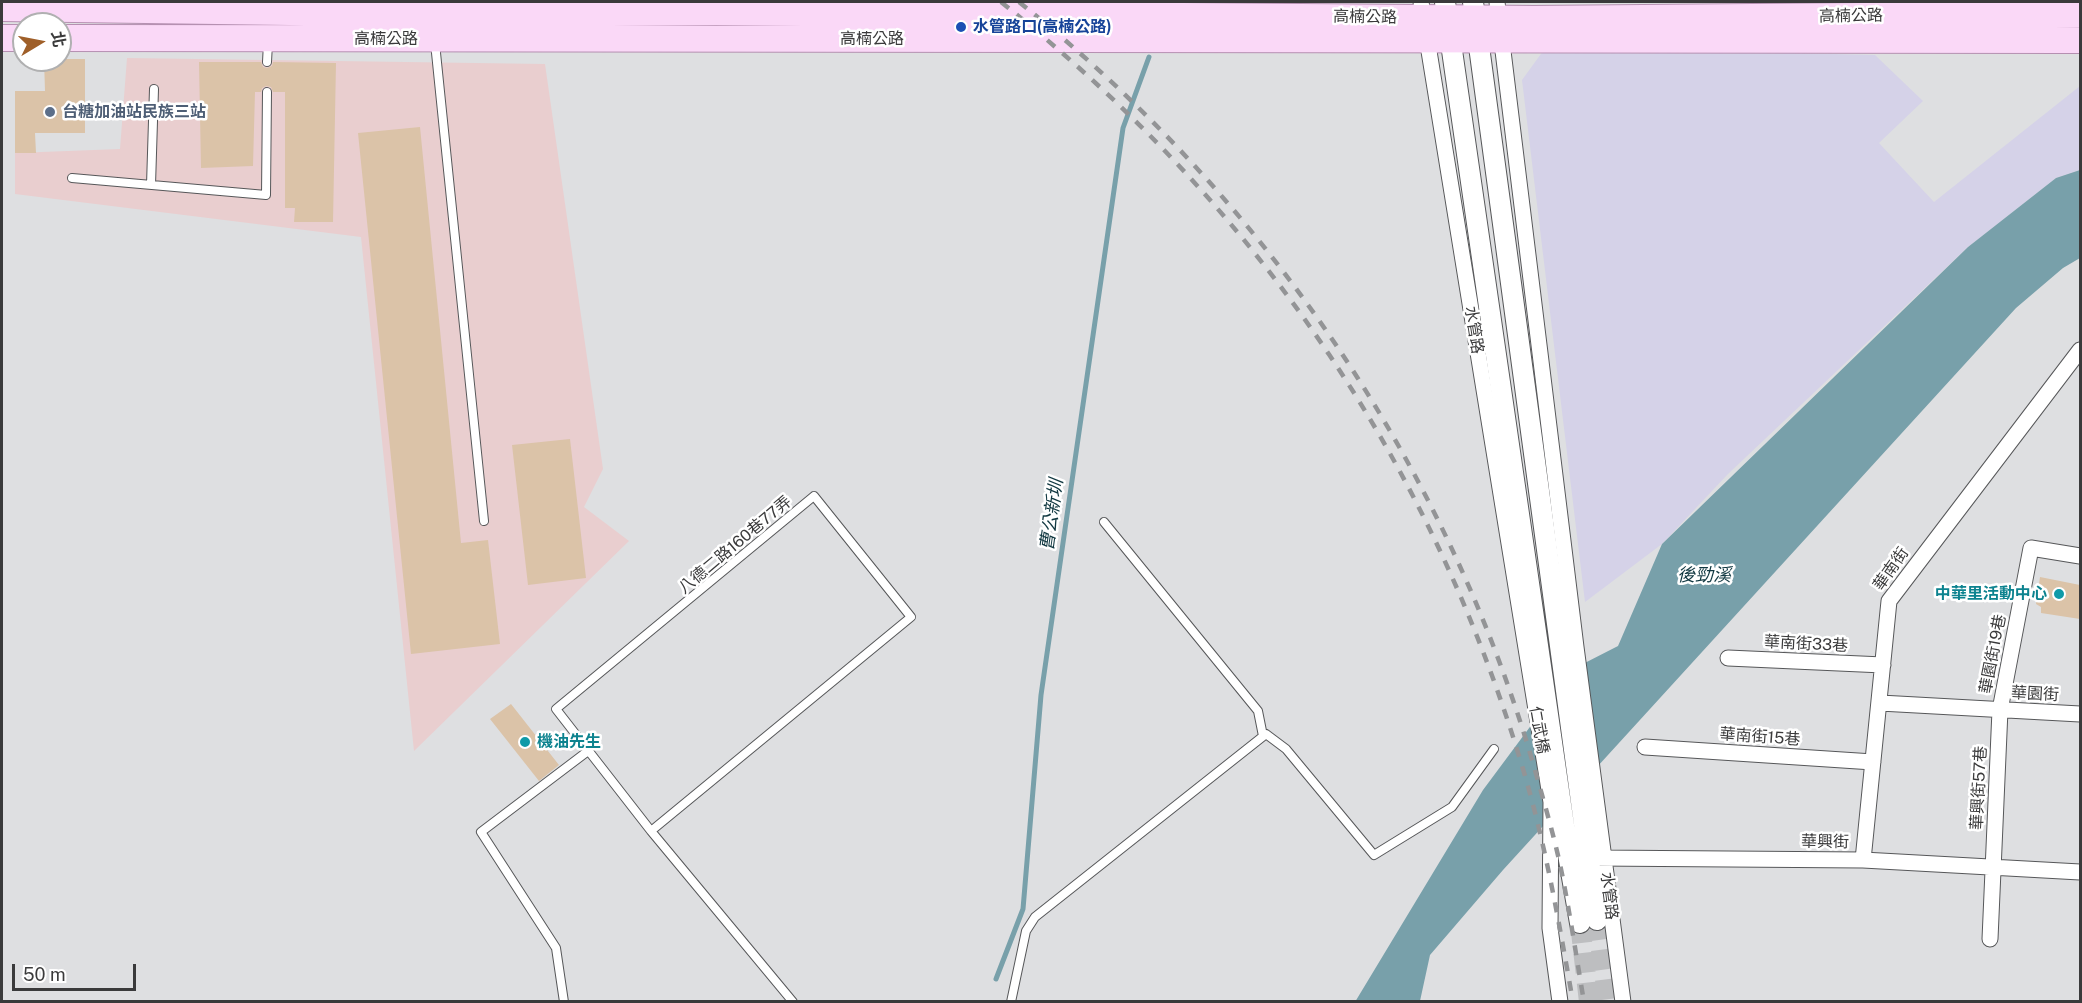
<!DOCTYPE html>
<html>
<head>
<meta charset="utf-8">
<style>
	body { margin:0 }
	#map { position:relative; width:2082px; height:1003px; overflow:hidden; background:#dedfe1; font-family:"Public Sans","Noto Sans TC",sans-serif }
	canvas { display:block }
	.frame { position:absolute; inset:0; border:3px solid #3a3a3b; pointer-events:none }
	.north { position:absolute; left:12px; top:12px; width:60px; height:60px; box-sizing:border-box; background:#fff; border:2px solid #b0b0b1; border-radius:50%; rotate:80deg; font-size:16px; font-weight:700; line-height:24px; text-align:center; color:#3a3a3b }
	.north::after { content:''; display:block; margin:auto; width:21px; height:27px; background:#9f5f29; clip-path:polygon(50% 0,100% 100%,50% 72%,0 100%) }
	.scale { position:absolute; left:12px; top:964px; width:124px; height:27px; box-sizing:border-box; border:3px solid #3a3a3b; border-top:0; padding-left:8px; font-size:18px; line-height:21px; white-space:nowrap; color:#3a3a3b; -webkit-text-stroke:4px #fff; paint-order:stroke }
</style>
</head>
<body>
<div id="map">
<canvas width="2082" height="1003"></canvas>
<div class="frame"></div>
<div class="north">北</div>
<div class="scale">50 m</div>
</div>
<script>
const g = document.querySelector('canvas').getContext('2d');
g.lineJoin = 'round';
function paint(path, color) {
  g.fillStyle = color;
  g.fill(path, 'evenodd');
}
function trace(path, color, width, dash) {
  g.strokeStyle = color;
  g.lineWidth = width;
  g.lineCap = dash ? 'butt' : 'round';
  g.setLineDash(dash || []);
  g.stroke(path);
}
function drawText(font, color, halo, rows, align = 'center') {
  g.font = font + ' "Public Sans","Noto Sans TC",sans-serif';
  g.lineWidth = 5;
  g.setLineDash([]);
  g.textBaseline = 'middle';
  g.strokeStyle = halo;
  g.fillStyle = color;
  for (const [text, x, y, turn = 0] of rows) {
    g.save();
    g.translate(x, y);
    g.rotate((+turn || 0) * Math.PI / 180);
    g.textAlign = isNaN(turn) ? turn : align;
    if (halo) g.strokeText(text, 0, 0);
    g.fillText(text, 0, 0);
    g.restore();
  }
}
const commercial = new Path2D(`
	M127,58L545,64L603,469L584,507L629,541L414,751L361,237L15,194V153L120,149Z`);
const industrial = new Path2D(`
	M1546,47L1875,55L1923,101L1879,143L1934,202L2080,86V170L2056,178L1968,247L1728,474L1662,544L1585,602L1522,80Z`);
const water = new Path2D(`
	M2080,170V258L2063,268L2016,308L1503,870L1430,955L1420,1001L1355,1002L1483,790L1573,669L1618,646L1662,544L1968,247L2056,178Z`);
const stream = new Path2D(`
	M996,979L1023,909L1041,695L1123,128L1149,57`);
const building = new Path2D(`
	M60,59H85V133H35L36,153H15V91H45L44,60Z
	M199,62H261L263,67L267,68L272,66L273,62L336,63L333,222H294L295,208H285V92H273L271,87L266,86L262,88L261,92H255L253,166L201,168Z
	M420,127L461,543L488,540L500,644L411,654L358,133Z
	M570,439L586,578L528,585L512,445Z
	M2040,577L2080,585V619L2041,613V607L2036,604Z
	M511,704L559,765L539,781L490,719Z`);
const tertiaryTunnel = new Path2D(`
	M1597,920L1608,1002
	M1580,923L1589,1002`);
const service = new Path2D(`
	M435,43L484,521
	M267,62L268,43
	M72,178L266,195L267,92
	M151,185L154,89
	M1104,522L1258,711L1263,736
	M651,831L911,617L814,496L556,709L651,831L793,1002
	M564,1002L556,948L481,832L588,751
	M1011,1002L1026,931L1035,917L1266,734L1286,749L1374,855L1452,807L1494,749`);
const minor = new Path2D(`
	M1421,2L1551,802L1550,928L1560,1002
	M1497,2L1576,647L1623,1002
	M1728,658L1883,665
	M1880,703L2080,714
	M1645,747L1873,762
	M1595,858L1863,860L2080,872
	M1863,860L1889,601L2080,350
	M1990,939L2000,710L2031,548L2080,556`);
const tertiary = new Path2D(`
	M1445,2L1569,860L1580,923
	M1473,2L1597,920`);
const primary = new Path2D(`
	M2,8L433,14L716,12L1534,19L2080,14
	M2,38H24
	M60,38L2080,40`);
const rail = new Path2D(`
	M1001,2C1255,204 1430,458 1523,769C1546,846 1559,923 1573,1002
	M1019,2C1265,198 1448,467 1535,770C1545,806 1556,842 1563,879C1571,920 1577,961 1584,1002`);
const markers = [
	[961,27,6,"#1a4fb4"],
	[50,112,6,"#5c6f8a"],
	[2059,594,6,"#0f9aa8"],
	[525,742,6,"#0f9aa8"]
];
const streetNames = [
	["高楠公路",1851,16,-1],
	["高楠公路",1365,17,1],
	["高楠公路",386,39],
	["高楠公路",872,39],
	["水管路",1474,330,81],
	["八德二路160巷77弄",735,545,-40],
	["華南街",1891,569,-55],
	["華南街33巷",1806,644,3],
	["華園街19巷",1993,654,-79],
	["華園街",2035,694,3],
	["仁武橋",1539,730,80],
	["華南街15巷",1760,737,4],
	["華興街57巷",1979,788,-87],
	["華興街",1825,842,1],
	["水管路",1609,896,83]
];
const transitNames = [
	["水管路口(高楠公路)",973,27]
];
const serviceNames = [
	["台糖加油站民族三站",62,112]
];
const cultureNames = [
	["中華里活動中心",2047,594],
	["機油先生",537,742,"left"]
];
const waterNames = [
	["曹公新圳",1052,515,-82],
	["後勁溪",1704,575]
];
paint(commercial, '#e9cecf');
paint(industrial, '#d5d2e8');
paint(water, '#78a0aa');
trace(stream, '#78a0aa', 5);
paint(building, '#dbc3a8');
trace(tertiaryTunnel, '#bdbec0', 20, [20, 10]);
trace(service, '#565759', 10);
trace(minor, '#565759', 17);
trace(tertiary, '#565759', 22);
trace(primary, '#b590b1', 28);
trace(service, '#fff', 8);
trace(minor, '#fff', 15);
trace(tertiary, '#fff', 20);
trace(primary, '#fad8f7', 26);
trace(rail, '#939496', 4.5, [10, 10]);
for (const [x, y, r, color] of markers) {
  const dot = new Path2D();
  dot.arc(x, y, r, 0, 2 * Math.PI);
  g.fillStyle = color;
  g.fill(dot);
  trace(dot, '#fff', 2);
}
drawText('16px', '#3a3a3b', '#fff', streetNames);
drawText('bold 16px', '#164399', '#fff', transitNames, 'left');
drawText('bold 16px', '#4e5e75', '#fff', serviceNames, 'left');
drawText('bold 16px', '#0d838f', '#fff', cultureNames, 'right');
drawText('italic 18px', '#103740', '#fff', waterNames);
</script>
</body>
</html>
